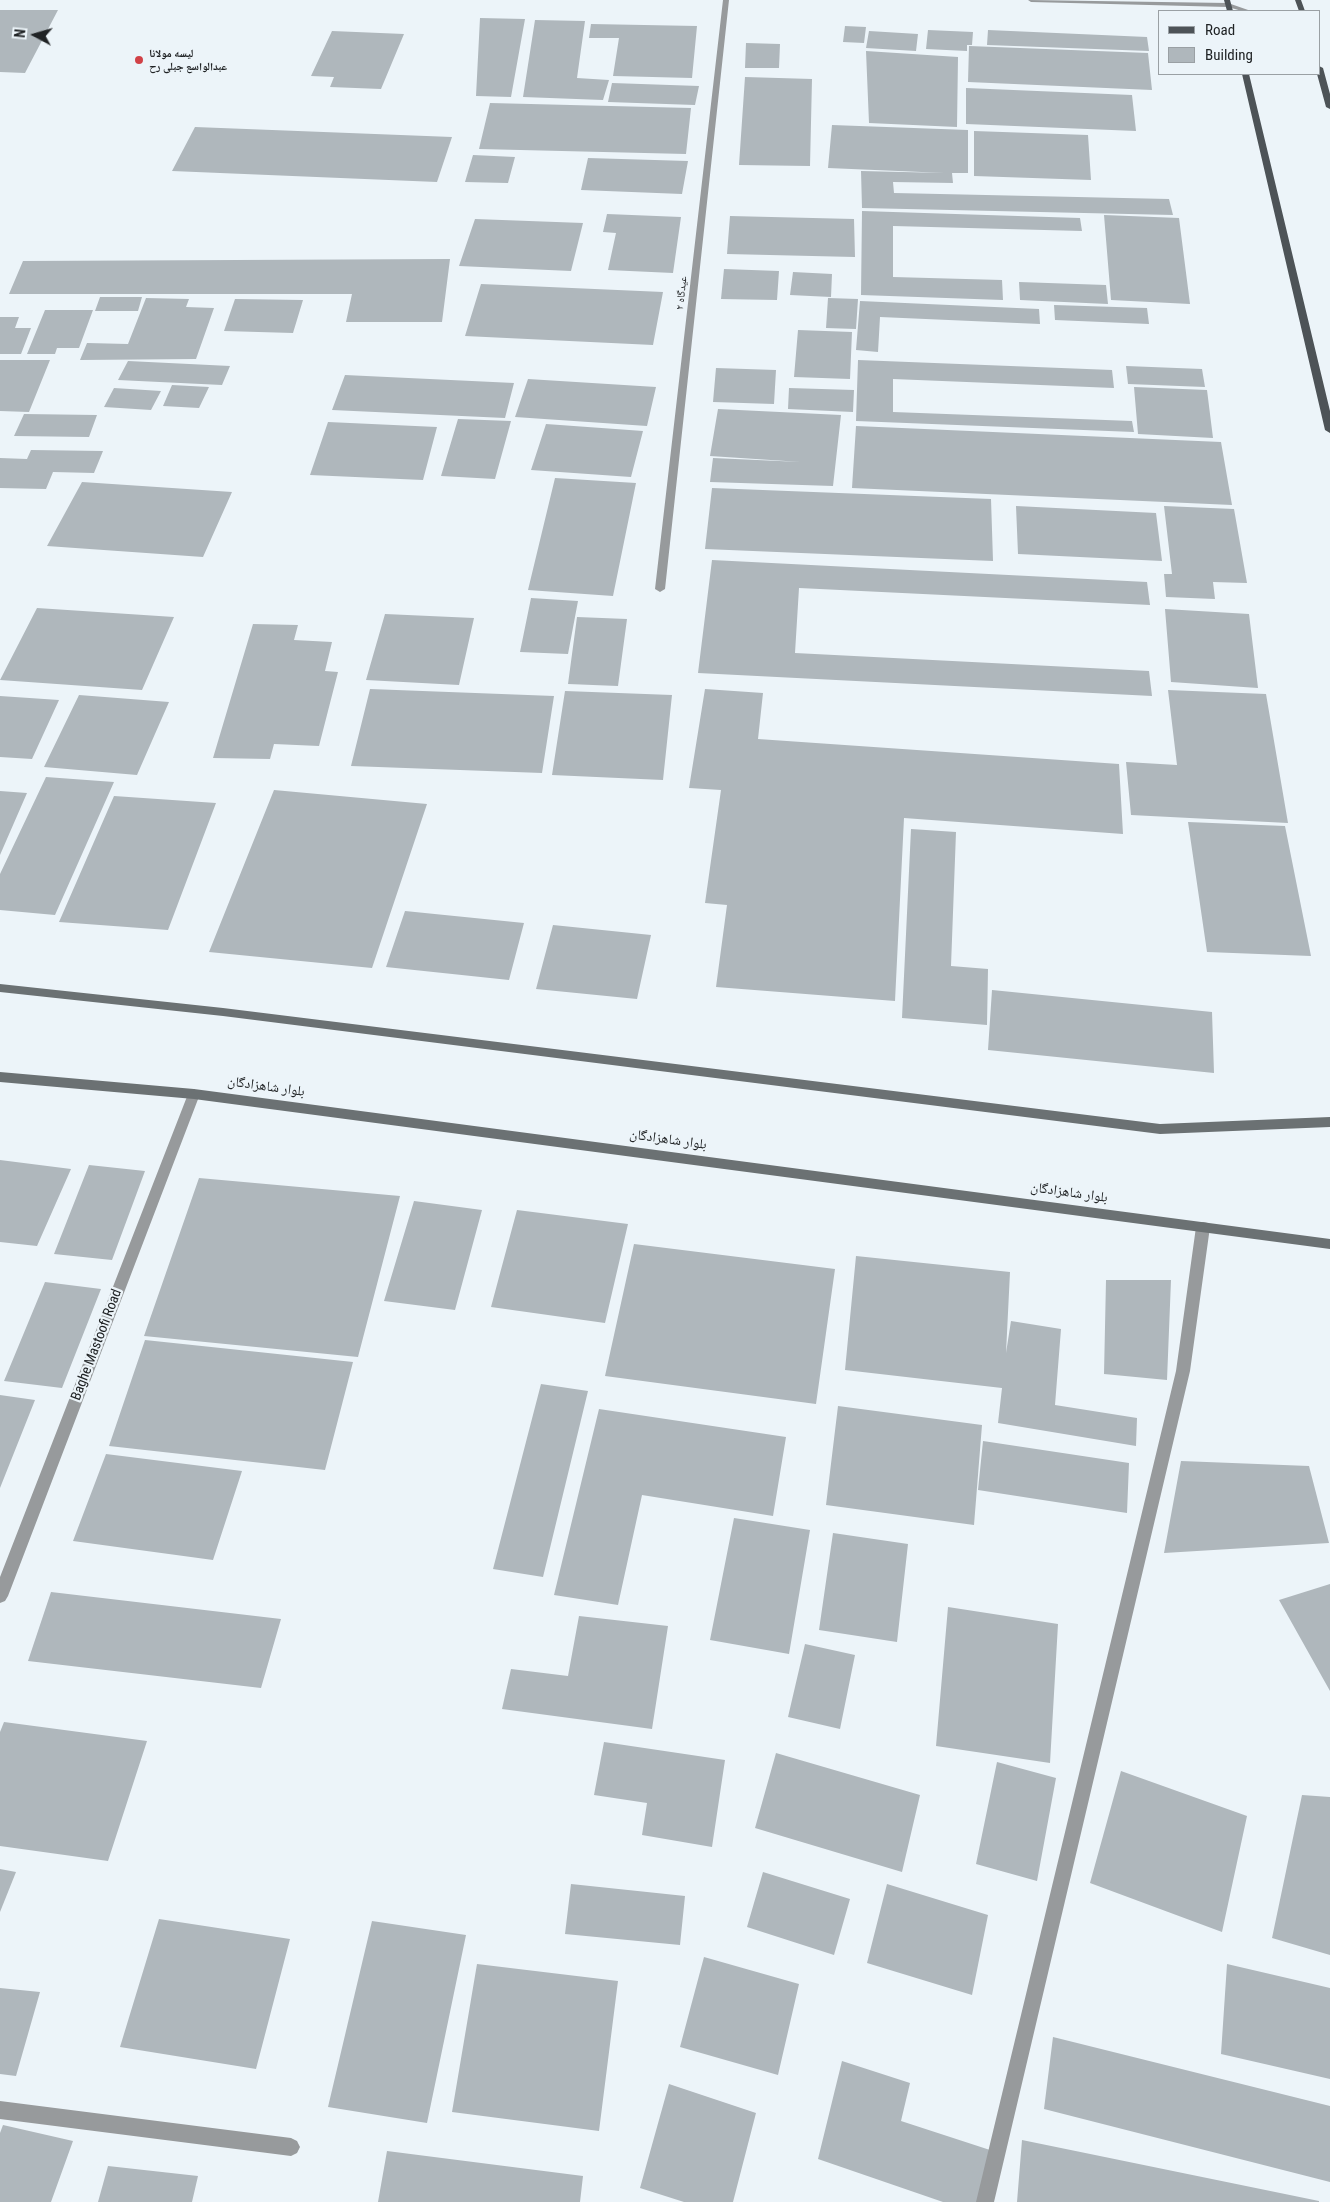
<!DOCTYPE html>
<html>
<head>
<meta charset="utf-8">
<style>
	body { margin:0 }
	#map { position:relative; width:1330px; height:2202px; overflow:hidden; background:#ecf4f9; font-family:"Roboto Condensed",sans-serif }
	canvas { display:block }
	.legend { position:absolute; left:1158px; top:10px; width:162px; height:65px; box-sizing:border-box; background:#ecf4f9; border:1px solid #9aa0a4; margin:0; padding:6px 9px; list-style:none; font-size:15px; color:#202325 }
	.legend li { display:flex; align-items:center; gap:10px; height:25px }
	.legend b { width:25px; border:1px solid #9aa0a4 }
	.north { position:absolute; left:10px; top:10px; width:50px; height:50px; -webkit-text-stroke:4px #ecf4f9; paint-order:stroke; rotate:276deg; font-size:14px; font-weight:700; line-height:20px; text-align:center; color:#202325 }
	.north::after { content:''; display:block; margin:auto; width:18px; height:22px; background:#202325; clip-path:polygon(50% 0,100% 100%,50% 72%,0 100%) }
</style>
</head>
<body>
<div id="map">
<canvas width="1330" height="2202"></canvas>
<ul class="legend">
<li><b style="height:6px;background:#4d5357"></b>Road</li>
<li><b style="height:14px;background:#afb7bc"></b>Building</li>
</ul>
<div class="north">N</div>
</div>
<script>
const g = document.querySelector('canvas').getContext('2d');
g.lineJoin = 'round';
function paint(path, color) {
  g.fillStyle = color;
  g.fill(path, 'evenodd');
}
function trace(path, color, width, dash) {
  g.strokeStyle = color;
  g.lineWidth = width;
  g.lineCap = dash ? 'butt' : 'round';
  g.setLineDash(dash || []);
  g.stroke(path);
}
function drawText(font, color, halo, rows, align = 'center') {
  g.font = font + ' "Roboto Condensed","Noto Naskh Arabic",sans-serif';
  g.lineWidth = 4.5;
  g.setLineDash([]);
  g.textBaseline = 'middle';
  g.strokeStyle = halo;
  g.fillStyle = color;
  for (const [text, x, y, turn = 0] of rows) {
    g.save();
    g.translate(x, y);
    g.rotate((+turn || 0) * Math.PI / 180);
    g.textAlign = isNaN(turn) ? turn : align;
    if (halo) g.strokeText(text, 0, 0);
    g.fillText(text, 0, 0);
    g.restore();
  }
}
const building = new Path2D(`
	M0,10H58L25,73L0,72Z
	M480,18L525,19L511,97L476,96Z
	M535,20L585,21L577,78L609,80L603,100L523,97Z
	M591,24L697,26L692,78L613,76L619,38H589Z
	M845,26L866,27L864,43L843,42Z
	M928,30L973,32L972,45H967V51L926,49Z
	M988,30L1147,37L1149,51L987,45Z
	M332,31L404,34L381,89L330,87L334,77L311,76Z
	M869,31L918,34L916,51L866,48Z
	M746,43L780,44L779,68H745Z
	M969,46L1148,53L1152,90L968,82Z
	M866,51L958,57L957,127L869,123Z
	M745,77L812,79L810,166L739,165Z
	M612,83L699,86L695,105L608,102Z
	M966,88L1132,95L1136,131L966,124Z
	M490,103L691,108L686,154L479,149Z
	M832,125L968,130V173H952L953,183L893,182L894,193L1169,199L1173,215L862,208L861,171L945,173L828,168Z
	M195,127L452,137L437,182L172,171Z
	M974,131L1088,135L1091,180L974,176Z
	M473,155L515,157L508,183L465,182Z
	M588,158L688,161L682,194L581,190Z
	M862,211L1080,218L1082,231L893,226V277L1002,280L1003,300L861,295Z
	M607,214L681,217L673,273L608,270L616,233L603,232Z
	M1104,215L1179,218L1190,304L1111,300Z
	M730,216L854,219L855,257L727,254Z
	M475,219L583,223L571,271L459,266Z
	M450,259L442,322H346L352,294H9L23,261Z
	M724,269L779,271L777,300L721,299Z
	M793,272L832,274L831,297L790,295Z
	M1019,282L1106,285L1108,304L1020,300Z
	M481,284L663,292L653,345L465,336Z
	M100,297H142L138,311H95Z
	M146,298L189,299L186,307L214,308L196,359L80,360L87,343L128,344Z
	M828,298L858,299L856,329L826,328Z
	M235,299L303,300L293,333L224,331Z
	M860,301L1039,309L1040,324L880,317L878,352L856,350Z
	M1054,305L1147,308L1149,324L1055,320Z
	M45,310H93L79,348H57L55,354H27Z
	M0,317H19L15,328H31L21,354H0Z
	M798,330L852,332L850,379L794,377Z
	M0,360H50L29,412L0,411Z
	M858,360L1112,370L1114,388L893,379V412L1132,421L1134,432L856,421Z
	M128,361L230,366L222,385L118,380Z
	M1126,366L1202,369L1205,387L1128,384Z
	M716,368L776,370L774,404L713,402Z
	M345,375L514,383L505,418L332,410Z
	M528,379L656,387L647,426L515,417Z
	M172,385L209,387L199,408L163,406Z
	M1134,387L1207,390L1213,438L1138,434Z
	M114,388L161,391L151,410L104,407Z
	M789,388L854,390L853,412L788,409Z
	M718,409L841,415L833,486L710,482L713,458L801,462L710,456Z
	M24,414L97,415L89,437L14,436Z
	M458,419L511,421L495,479L441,476Z
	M328,422L437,427L423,480L310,475Z
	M546,424L643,431L631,477L531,470Z
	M856,426L1221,442L1232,505L852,488Z
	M31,450L103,451L94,473L53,472L46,489L0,488V458L27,459Z
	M555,478L636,483L613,596L528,590Z
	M82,482L232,492L203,557L47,546Z
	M712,488L991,499L993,561L705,549Z
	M1016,506L1156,513L1162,561L1018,554Z
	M1164,506L1234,509L1247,583L1213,582L1215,599L1166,597L1164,574H1172Z
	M712,560L1147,582L1150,605L799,588L795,653L1149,671L1152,696L698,673Z
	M531,598L578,601L568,654L520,652Z
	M37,608L174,617L142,690L0,680Z
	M1165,609L1249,614L1258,688L1171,682Z
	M385,614L474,618L459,685L366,680Z
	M577,617L627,619L618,686L568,684Z
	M253,624L298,625L294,640L332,642L325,671L338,672L319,746L274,744L270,759L213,758Z
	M370,689L554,696L542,773L351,766Z
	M705,689L763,693L758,739L1119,764L1123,834L904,818L895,1001L716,987L727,905L705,903L721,790L689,788Z
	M1168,690L1266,694L1288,823L1131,815L1126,762L1177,765Z
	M565,691L672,695L663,780L552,775Z
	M79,695L169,702L137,775L44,767Z
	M0,696L59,700L32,759L0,757Z
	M46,777L114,782L55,915L0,910V874Z
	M274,790L427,804L372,968L209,952Z
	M0,791L27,793L0,855Z
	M114,796L216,803L168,930L59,922Z
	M1188,822L1285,826L1311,956L1207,952Z
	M911,829L956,832L951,966L988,969L987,1025L902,1018Z
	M405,911L524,923L509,980L386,967Z
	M553,925L651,935L637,999L536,989Z
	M992,990L1212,1012L1214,1073L988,1050Z
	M0,1160L71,1169L37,1246L0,1242Z
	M89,1165L145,1171L112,1260L54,1254Z
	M199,1178L400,1196L358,1357L144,1336Z
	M414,1201L482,1210L455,1310L384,1301Z
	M517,1210L628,1224L605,1323L491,1307Z
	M634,1244L835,1269L816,1404L605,1376Z
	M856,1256L1010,1272L1006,1353L1011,1321L1061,1329L1055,1405L1137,1418L1136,1446L998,1423L1002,1388L845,1370Z
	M1106,1280H1171L1167,1380L1104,1374Z
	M45,1282L101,1289L62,1388L4,1381Z
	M145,1340L353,1362L325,1470L109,1446Z
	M541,1384L588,1391L543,1577L493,1569Z
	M0,1395L35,1400L0,1488Z
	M838,1406L982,1425L974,1525L826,1505Z
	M599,1409L786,1437L773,1516L642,1495L618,1605L554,1595Z
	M983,1441L1129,1463L1127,1513L978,1490Z
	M106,1454L242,1471L213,1560L73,1541Z
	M1181,1461L1309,1466L1329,1543L1164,1553Z
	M734,1518L810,1530L789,1654L710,1640Z
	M833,1533L908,1544L897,1642L819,1630Z
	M1330,1584V1691L1279,1600Z
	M51,1592L281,1619L261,1688L28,1661Z
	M948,1607L1058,1624L1050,1763L936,1746Z
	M579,1616L668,1626L652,1729L502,1709L511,1669L568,1676Z
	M805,1644L855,1655L840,1729L788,1717Z
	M4,1722L147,1741L108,1861L0,1846V1732Z
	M604,1742L725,1760L712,1847L642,1835L647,1803L594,1795Z
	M776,1753L920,1795L902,1872L755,1828Z
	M997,1762L1056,1778L1037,1881L976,1864Z
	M1121,1771L1247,1816L1222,1932L1090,1883Z
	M1302,1795L1330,1797V1955L1272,1938Z
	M0,1869L16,1872L0,1912Z
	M763,1872L850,1899L834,1955L747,1927Z
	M571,1884L685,1896L680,1945L565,1934Z
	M887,1884L988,1915L972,1995L867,1963Z
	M159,1919L290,1939L256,2069L120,2047Z
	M372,1921L466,1935L427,2123L328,2107Z
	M704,1957L799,1984L778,2075L680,2047Z
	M477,1964L618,1981L599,2131L452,2112Z
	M1227,1964L1330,1988V2079L1221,2054Z
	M0,1988L40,1992L16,2076L0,2074Z
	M1053,2037L1330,2106V2182L1044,2109Z
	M842,2061L910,2083L901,2121L990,2150L980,2202H943L818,2159Z
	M669,2084L756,2113L733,2202H684L640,2188Z
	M3,2125L73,2141L51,2202H0V2133Z
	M1022,2140L1319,2201V2202H1017Z
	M387,2151L583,2176L580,2202H378Z
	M108,2166L198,2176L192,2202H98Z`);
const minor = new Path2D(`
	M723,0H729L665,589L660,592L655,589Z
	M1028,0L1228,3L1251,11H1242L1228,7L1031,2Z
	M194,1089L200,1094L8,1596L5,1601L0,1603V1577L188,1094Z
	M1203,1222L1208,1223L1210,1227L1190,1371L994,2202H976L1176,1371L1196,1227L1198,1223Z
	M0,2101L291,2138L297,2141L300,2147L297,2153L291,2156L0,2119Z`);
const secondary = new Path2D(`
	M0,984L223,1008L1160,1124L1330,1117V1127L1160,1134L223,1016L0,992Z
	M0,1072L194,1089L1330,1239V1249L194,1099L0,1082Z`);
const primary = new Path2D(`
	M1224,0H1230L1233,11H1227Z
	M1295,0H1301L1305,11H1299Z
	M1319,66L1323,68L1330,94V109L1326,107L1317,74H1319Z
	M1242,74H1249L1330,411V433L1325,430Z`);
const markers = [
	[139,60,5,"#d14147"]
];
const farPoinames = [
	["لیسه مولانا",149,54],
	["عبدالواسع جبلی رح",149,67]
];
const farStreetnames = [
	["عیدگاه ۲",682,293,-84]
];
const streetNames = [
	["بلوار شاهزادگان",266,1087,8],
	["بلوار شاهزادگان",668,1140,8],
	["بلوار شاهزادگان",1069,1193,8],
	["Baghe Mastoofi Road",97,1345,-69]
];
paint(building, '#afb7bc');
paint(minor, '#979a9c');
paint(secondary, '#6b7173');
paint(primary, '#4d5357');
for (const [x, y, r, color] of markers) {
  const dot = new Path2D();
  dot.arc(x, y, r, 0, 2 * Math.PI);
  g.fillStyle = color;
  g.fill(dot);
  trace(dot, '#ecf4f9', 2);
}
drawText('bold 11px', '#202325', '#ecf4f9', farPoinames, 'left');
drawText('11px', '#202325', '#ecf4f9', farStreetnames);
drawText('14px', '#202325', '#ecf4f9', streetNames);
</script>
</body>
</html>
